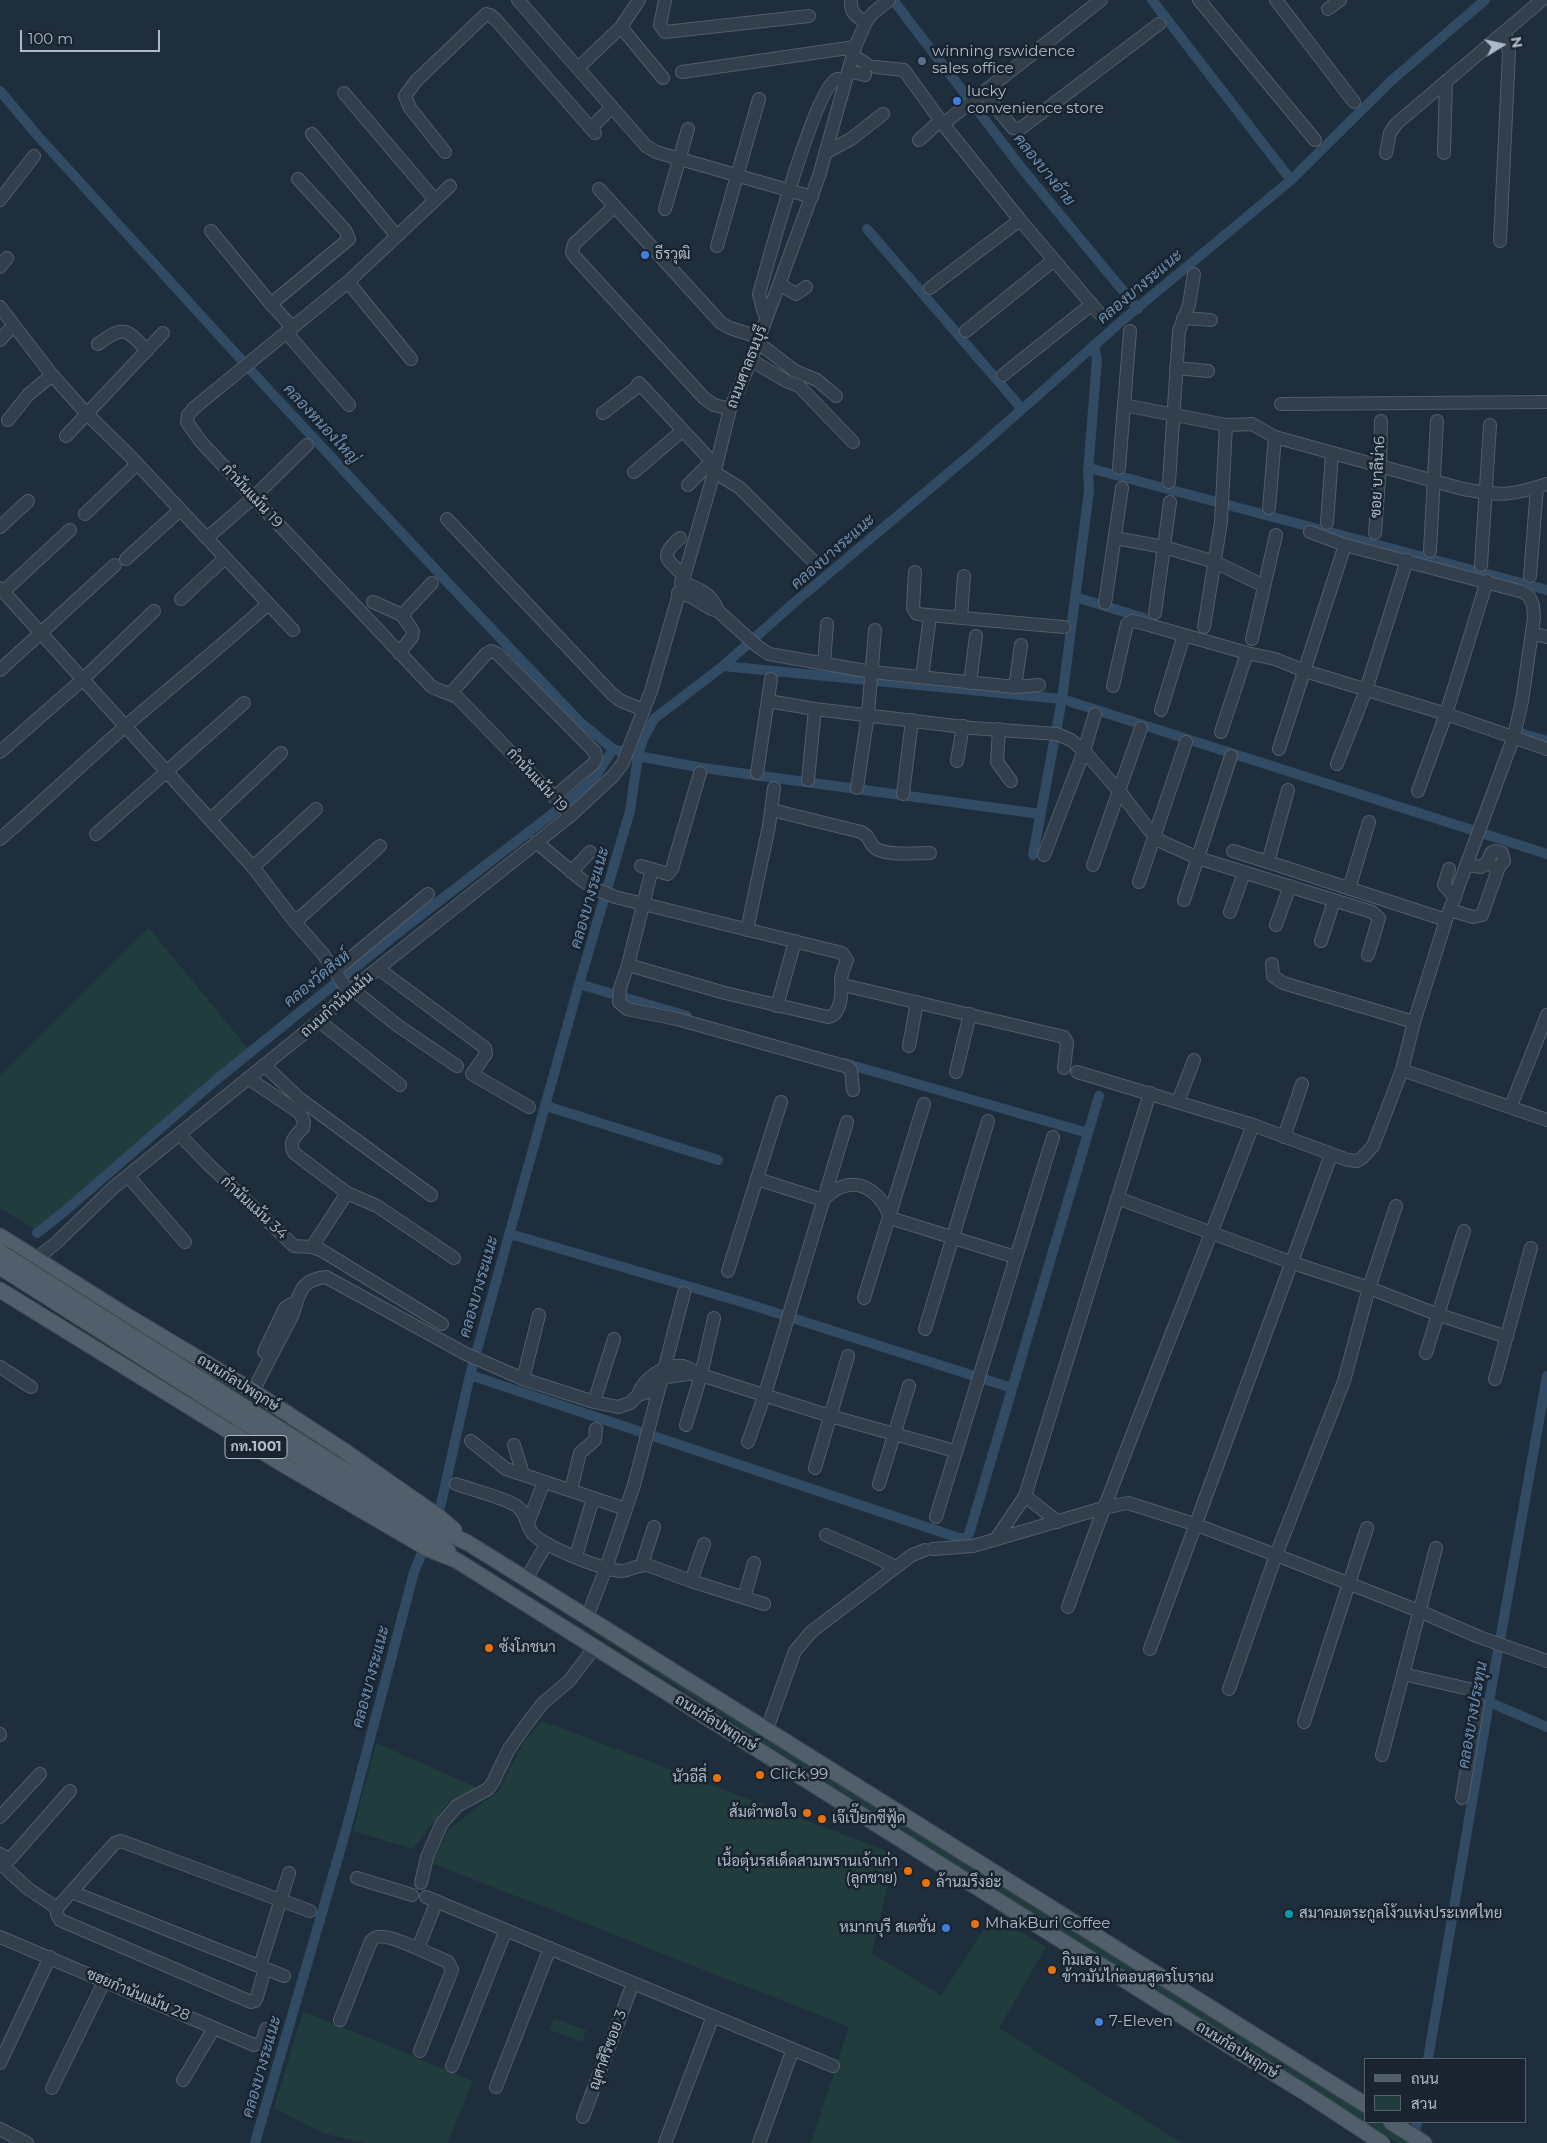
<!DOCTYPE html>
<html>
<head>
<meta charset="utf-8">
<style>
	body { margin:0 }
	#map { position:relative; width:1547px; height:2143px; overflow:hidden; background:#1f2e3c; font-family:Montserrat,Sarabun,sans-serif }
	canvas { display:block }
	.legend { position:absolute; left:1364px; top:2058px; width:162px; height:65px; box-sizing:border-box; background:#192430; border:1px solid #55606d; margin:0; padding:6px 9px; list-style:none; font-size:15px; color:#aebac8 }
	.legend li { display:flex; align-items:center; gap:10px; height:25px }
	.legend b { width:25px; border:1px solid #55606d }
	.north { position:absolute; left:1477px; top:20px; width:50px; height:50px; -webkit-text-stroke:4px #192430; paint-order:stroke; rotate:80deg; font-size:14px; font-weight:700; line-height:20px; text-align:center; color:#aebac8 }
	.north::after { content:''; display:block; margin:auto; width:18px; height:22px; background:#aebac8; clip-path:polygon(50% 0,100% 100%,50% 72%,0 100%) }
	.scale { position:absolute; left:20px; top:30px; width:140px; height:22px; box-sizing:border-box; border:2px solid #aebac8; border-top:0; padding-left:6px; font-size:15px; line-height:18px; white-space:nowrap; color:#aebac8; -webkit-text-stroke:4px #192430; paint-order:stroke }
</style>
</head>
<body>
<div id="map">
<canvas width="1547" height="2143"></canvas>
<ul class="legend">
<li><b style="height:6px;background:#515f6c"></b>ถนน</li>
<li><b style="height:14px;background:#213c3d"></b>สวน</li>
</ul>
<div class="north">N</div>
<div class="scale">100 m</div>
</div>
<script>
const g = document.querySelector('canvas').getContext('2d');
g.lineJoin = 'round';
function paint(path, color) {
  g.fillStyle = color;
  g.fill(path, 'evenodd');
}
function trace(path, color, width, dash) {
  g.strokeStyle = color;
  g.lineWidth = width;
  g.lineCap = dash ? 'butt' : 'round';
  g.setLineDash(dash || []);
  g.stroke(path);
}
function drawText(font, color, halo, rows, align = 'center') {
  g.font = font + ' Montserrat,Sarabun,sans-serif';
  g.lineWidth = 5;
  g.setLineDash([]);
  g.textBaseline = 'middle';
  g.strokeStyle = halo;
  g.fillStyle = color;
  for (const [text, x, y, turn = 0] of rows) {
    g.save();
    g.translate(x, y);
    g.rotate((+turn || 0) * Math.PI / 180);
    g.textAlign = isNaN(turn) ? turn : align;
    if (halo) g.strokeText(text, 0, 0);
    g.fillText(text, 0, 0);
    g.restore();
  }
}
const green = new Path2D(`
	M149,928L250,1051L35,1230L0,1208V1077Z
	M585,1627L716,1705L1366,2113V2122H1380L1413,2143H1398L755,1737Z
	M542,1721L895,1854L872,1953L941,1996L993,1915L1046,1947L999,2028L1182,2143H811L849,2027L432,1863L449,1829L498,1791L525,1740Z
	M376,1743L478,1788L447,1804L413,1849L353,1831Z
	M303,2011L473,2081L447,2143H364L325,2134L274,2108Z
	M554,2019L586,2030L582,2042L550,2030Z`);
const canal = new Path2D(`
	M893,0L1024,171L1138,309
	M1152,0L1291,180
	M0,91L37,135L267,388L449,584L580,722L613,749L638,756L703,768L1040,814
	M867,229L1022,409
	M1089,468L1547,590
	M1075,597L1144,618
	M723,666L1062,699L1547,854
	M1514,731L1547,741
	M1033,855L1062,699L1089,491L1088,472L1097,359L1094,346
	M579,984L687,1016
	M844,1063L1088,1133
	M546,1106L718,1160
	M37,1233L65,1211L216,1080L399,932L565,804L593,780L613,749
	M510,1234L742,1302L1012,1388
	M470,1375L959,1538H966L969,1534L1099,1096
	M435,1520L441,1504L470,1375L579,984L630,811L638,756L643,739L654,719L723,666L795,602L977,449L1124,319L1291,180L1391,81L1485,0
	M1489,1702L1547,1727
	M1428,2059L1492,1685L1547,1376
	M1413,2142L1417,2122
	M255,2143L346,1830L414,1572L426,1543`);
const minor = new Path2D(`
	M518,0L646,146L656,152L812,197
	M665,0L660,25L665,32L809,16
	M851,0C850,12 856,17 866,22
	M1199,0L1315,140
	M1276,0L1354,102
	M1328,9L1340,0
	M621,27L663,78
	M852,55L868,65
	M876,67L904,70L943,124L1020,220L1099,313
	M578,68L621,27L639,0
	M848,71L865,75
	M682,72L855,47
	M983,92L1013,128L1020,129L1159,24
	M344,93L435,200
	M943,124L1101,0
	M591,128L612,107
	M312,134L396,235
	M919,140L941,120
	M445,152L410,108L405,96L416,81L486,14L490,15L496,20L595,133
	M825,153L851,139L883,114
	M1386,153L1390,133L1396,124L1542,0
	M1444,153L1446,81
	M450,186L348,282L194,408L188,415L187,422L201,442L431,686C440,692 449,692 458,698L554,797L570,816
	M599,189L721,323L730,328L758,337
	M0,200L34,156
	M615,206L574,244L572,252L575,257L704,398L714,405L730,409
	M665,209L688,129
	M211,231L271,304L292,327
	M1500,241L1509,53L1505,32
	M717,246L759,99
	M0,267L7,258
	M348,282L411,359
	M779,284L796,294L806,287
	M930,288L1020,220
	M271,304L349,239L345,230L298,179
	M0,307L52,375L87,414L128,454L293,630
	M766,316L763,310L759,294C768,263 815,87 837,79L845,80
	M1183,318L1211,320
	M966,331L1054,260
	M286,332L349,405
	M0,340L14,325
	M757,342L795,371L817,380L836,396
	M98,344C124,325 126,328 147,351
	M751,360L786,381L799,386L853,442
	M1176,368L1208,371
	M1003,375L1092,304
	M1281,404L1547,402
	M1124,405L1226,425L1252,424L1275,437L1463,489C1501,496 1511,496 1547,484
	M603,413L636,388L639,383L716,466
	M8,420L28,395L52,375
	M66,436L163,333
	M1119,468L1130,331
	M634,472L682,431
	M714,472L740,488L815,563
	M1169,482L1179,331L1189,305L1194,274
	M688,485L712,461
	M1269,508L1275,437
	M85,514L137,464
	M447,519L612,694L621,701L644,710
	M1327,523L1332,454
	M0,527L28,501
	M1375,533L1380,467L1381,421
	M207,538L253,498L307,445
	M680,538C659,557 666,558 683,575
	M1115,538L1164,547L1215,562L1264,586
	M1430,551L1437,421
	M126,559L180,510
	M1481,565L1490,425
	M915,572L913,608L917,614L1064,627
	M1530,576L1537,487
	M681,582C698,588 712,593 718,611L757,646L769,654L872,672L1015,687L1039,685
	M0,588L253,867L295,922L323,954L349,992
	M3,592L70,530
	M678,593C697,595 702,608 718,611
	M181,599L225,558
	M373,602L402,615L413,631L412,637L399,653
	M1105,603L1122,488
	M1155,613L1170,502
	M402,615L432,583
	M961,618L964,576
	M1204,627L1221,522L1226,425
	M1532,633L1547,637
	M1252,639L1276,535
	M824,664L827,624
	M0,670L115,565
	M922,677L930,616
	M970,683L976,636
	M1113,686L1127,624L1132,621L1142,623L1247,653L1275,659L1305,671L1446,714L1547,749
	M1015,687L1021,645
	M451,693L486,654L491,651L498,654L595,752L596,759L593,764L554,797
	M768,701L815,709L972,728L1057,734L1071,740L1084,751L1120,792L1150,831L1160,841L1198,858L1372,912L1379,918L1368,955
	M1161,710L1184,635
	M999,729L997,762L1011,781
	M1221,732L1247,653
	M1279,749L1345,545
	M0,752L82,680L154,611
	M957,761L963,726
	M1337,764L1366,690L1407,560
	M757,773L771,679
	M808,780L815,709
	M857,788L868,714L875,630
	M1288,790L1268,862L1446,920
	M1418,791L1446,714L1487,581
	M903,794L912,720
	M772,810L861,832C869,835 868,840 873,846C882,857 916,853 930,853
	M210,820L281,753
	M96,834L244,703
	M0,839C43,802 84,762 127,725C174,684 222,646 268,604
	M536,842L583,881L598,890L615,897L842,953L847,960C845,966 841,974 841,980C842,990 842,1015 828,1017L725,993L628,965
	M1233,851L1268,862
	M1044,855L1084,751L1095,714
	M1093,865L1141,728
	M1467,865L1481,867L1488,861
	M641,866L668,874L672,869L700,773
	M253,867L316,809
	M652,869L628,965L620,988L619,1002L627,1009L677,1019L848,1067L851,1070L853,1090
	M1449,869L1444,885L1455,898
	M571,872L590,852
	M1139,882L1186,742
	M1349,889L1369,822
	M1184,900L1231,756
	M1450,910L1473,917L1482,915L1499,867L1504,861L1502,853L1495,851L1491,853L1488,861L1492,866L1499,867
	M1230,912L1244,873
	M295,922L380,846
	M1276,925L1290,886
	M747,930L769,826L774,788
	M1321,941L1334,901
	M1272,964L1273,976L1283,983L1414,1022
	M379,969L485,1048L486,1054L472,1074L529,1107
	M335,971L428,894
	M843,985L1064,1037L1067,1043L1064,1068
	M352,989L397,1025L457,1066
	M777,1006L795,941
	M319,1021L400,1085
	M909,1046L917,1002
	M264,1065L300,1099L431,1195
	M1402,1070L1547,1120
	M956,1072L970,1014
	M1077,1072L1253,1125L1348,1160L1357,1161L1362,1158L1373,1146L1402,1070L1414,1022L1446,920L1514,736L1522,701L1534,618L1533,605L1529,596L1523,592L1345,545L1310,532
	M248,1078L300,1113L304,1122L303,1128C295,1136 288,1142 294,1153L347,1193L377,1206L454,1258
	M1178,1102L1194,1060
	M1511,1106L1547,1015
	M180,1135L207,1163L294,1246L312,1247L321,1250L442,1324
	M1284,1137L1302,1084
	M128,1176L185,1242
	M757,1179L823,1200C828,1196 833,1190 839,1188C863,1177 884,1197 890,1218L1015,1257
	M1117,1198L1293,1263L1369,1288L1439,1315L1507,1337
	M312,1247L347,1193
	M37,1258L56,1243L114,1187L319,1021L352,989L570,816L613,776L623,763L651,691L716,466L730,409L751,360L819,176L855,47L866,22L873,13L889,0
	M728,1271L781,1102
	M864,1298L924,1104
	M925,1329L988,1121
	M264,1352L284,1310L286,1307L295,1302
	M1426,1353L1464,1231
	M0,1367L31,1387
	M523,1379L539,1315
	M1495,1379L1531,1248
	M253,1391L292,1316C300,1294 299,1280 326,1277L466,1354L523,1379L594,1402L618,1407L630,1403L638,1395L648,1392L660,1381L667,1377L695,1373
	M638,1395C643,1378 665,1364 683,1366C690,1368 695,1373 701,1375L830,1416L955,1451
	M594,1402L614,1339
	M686,1425L701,1375L714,1318
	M471,1441L506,1469L626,1509
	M748,1442L765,1394L847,1122
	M514,1445L523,1474
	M815,1468L848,1356
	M456,1484C472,1490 502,1497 515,1505C527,1512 525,1525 533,1534C546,1547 602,1570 621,1571C630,1571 638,1564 647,1565L691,1581L764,1604
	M879,1484L909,1386
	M571,1490L580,1453L595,1440L596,1429
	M1025,1496L1058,1522
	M936,1517L1053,1137
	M528,1523L542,1487
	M826,1535C849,1546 873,1554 895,1567
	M996,1539L1025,1496L1150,1093
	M933,1549L973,1546L1103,1508L1128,1503L1194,1524L1276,1555L1419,1611L1479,1637L1547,1661
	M576,1556L591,1505
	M642,1564L654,1527
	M526,1579L546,1545
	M691,1581L704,1544
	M744,1598L754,1563
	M1068,1607C1125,1445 1192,1286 1253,1125
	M587,1617L606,1568L634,1485L684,1293
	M1150,1649L1331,1155
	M1403,1674L1469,1689L1475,1695L1478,1703L1462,1798
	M1229,1689L1276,1555L1344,1381L1369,1288L1396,1206
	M1304,1722L1367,1528
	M767,1729L795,1651L811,1632L912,1555L925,1550
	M0,1735V1734
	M1382,1755L1436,1548
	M0,1817L40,1774
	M0,1854L10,1859L70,1791
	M0,1863L27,1888L57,1908L115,1843L121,1841L310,1911
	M357,1878L412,1895
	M421,1883L427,1857L442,1823L457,1806L488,1789L493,1782L509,1749L526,1725L543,1703L569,1681L595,1647
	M72,1892L284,1976
	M426,1897L833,2066
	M57,1908V1914L60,1920L251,2002L255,2001L257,1997L265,1968
	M0,1937L254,2045L262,2042L266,2029
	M418,1948L437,1901
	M260,1966L289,1873
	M340,2020L371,1941C373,1939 375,1937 378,1937C389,1933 436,1957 448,1962L452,1970L420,2051
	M0,2063L50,1957
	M452,2066L506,1930
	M183,2080L214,2028
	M496,2087L550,1948
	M52,2088L105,1980
	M583,2117L633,1983
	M0,2129L27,2143
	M665,2143L713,2016
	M759,2143L793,2049`);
const major = new Path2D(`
	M0,1236L124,1314L253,1391L343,1450L439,1517L454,1530
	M0,1290L284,1465L428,1549L456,1560L1239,2052L1304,2092L1382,2143
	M243,1406L435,1527L468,1543L526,1579L1366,2105
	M236,1417L432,1539L448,1551
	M1391,2122L1424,2143`);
const majorBridge = new Path2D(`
	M0,1252L243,1406
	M0,1267L236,1417`);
const markers = [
	[922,61,5,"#5c6f8a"],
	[957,101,5,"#3f7fe0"],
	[645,255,5,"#3f7fe0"],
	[489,1648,5,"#e8710a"],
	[760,1775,5,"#e8710a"],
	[717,1778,5,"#e8710a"],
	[807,1813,5,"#e8710a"],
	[822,1819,5,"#e8710a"],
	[908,1871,5,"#e8710a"],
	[926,1883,5,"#e8710a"],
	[1289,1914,5,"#0f9aa8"],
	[975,1924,5,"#e8710a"],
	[946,1928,5,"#3f7fe0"],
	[1052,1970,5,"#e8710a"],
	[1099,2022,5,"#3f7fe0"]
];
const shields = [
	[256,1447,62]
];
const shieldNames = [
	["กท.1001",256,1447]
];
const poiNames = [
	["winning rswidence",932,52],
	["sales office",932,69],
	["lucky",967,92],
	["convenience store",967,109],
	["ธีรวุฒิ",655,255],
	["ซ้งโภชนา",499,1648],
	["Click 99",770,1775],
	["นัวอีลี่",707,1778,"right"],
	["ส้มตำพอใจ",797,1813,"right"],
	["เจ๊เปี๊ยกซีฟู้ด",832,1819],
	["เนื้อตุ๋นรสเด็ดสามพรานเจ้าเก่า",898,1862,"right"],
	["(ลูกชาย)",898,1879,"right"],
	["ล้านมรึงอ่ะ",936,1883],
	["สมาคมตระกูลโง้วแห่งประเทศไทย",1299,1914],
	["MhakBuri Coffee",985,1924],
	["หมากบุรี สเตชั่น",936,1928,"right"],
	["กิมเฮง",1062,1961],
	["ข้าวมันไก่ตอนสูตรโบราณ",1062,1978],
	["7-Eleven",1109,2022]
];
const streetNames = [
	["ถนนศาลธนบุรี",747,367,-69],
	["ซอย บาลีน่า6",1378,477,-87],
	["กำนันแม้น 19",252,496,47],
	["กำนันแม้น 19",537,780,47],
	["ถนนกำนันแม้น",337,1005,-41],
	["กำนันแม้น 34",254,1208,43],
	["ถนนกัลปพฤกษ์",238,1383,32],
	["ถนนกัลปพฤกษ์",716,1723,32],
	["ซฮยกำนันแม้น 28",138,1995,23],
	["ณุศาศิริซอย 3",608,2050,-70],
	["ถนนกัลปพฤกษ์",1237,2050,32]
];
const waterNames = [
	["คลองบางอ้าย",1044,170,51],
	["คลองบางระแนะ",1140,287,-40],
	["คลองหนองใหญ่",321,424,47],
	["คลองบางระแนะ",833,552,-41],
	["คลองบางระแนะ",590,898,-74],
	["คลองวัดสิงห์",317,979,-39],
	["คลองบางระแนะ",479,1287,-74],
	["คลองบางระแนะ",371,1677,-75],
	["คลองบางประทุน",1473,1715,-80],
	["คลองบางระแนะ",262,2067,-74]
];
paint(green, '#213c3d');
trace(canal, '#314b65', 10);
trace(minor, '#515d6a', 14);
trace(major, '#3d4855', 17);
trace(minor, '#333f4c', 12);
trace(major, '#515f6c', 15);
trace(majorBridge, '#3d4855', 17, []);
trace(majorBridge, '#515f6c', 15);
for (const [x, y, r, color] of markers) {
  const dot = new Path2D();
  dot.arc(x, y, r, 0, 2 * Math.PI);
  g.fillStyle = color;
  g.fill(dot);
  trace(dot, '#192430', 2);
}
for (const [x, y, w] of shields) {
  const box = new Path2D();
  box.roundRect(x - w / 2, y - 11.5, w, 23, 4);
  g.fillStyle = '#192430';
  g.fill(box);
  trace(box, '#aebac8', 1);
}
drawText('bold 14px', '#aebac8', null, shieldNames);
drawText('15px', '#aebac8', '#192430', poiNames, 'left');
drawText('15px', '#aebac8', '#192430', streetNames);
drawText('italic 16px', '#6c8eaf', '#192430', waterNames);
</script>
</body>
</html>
